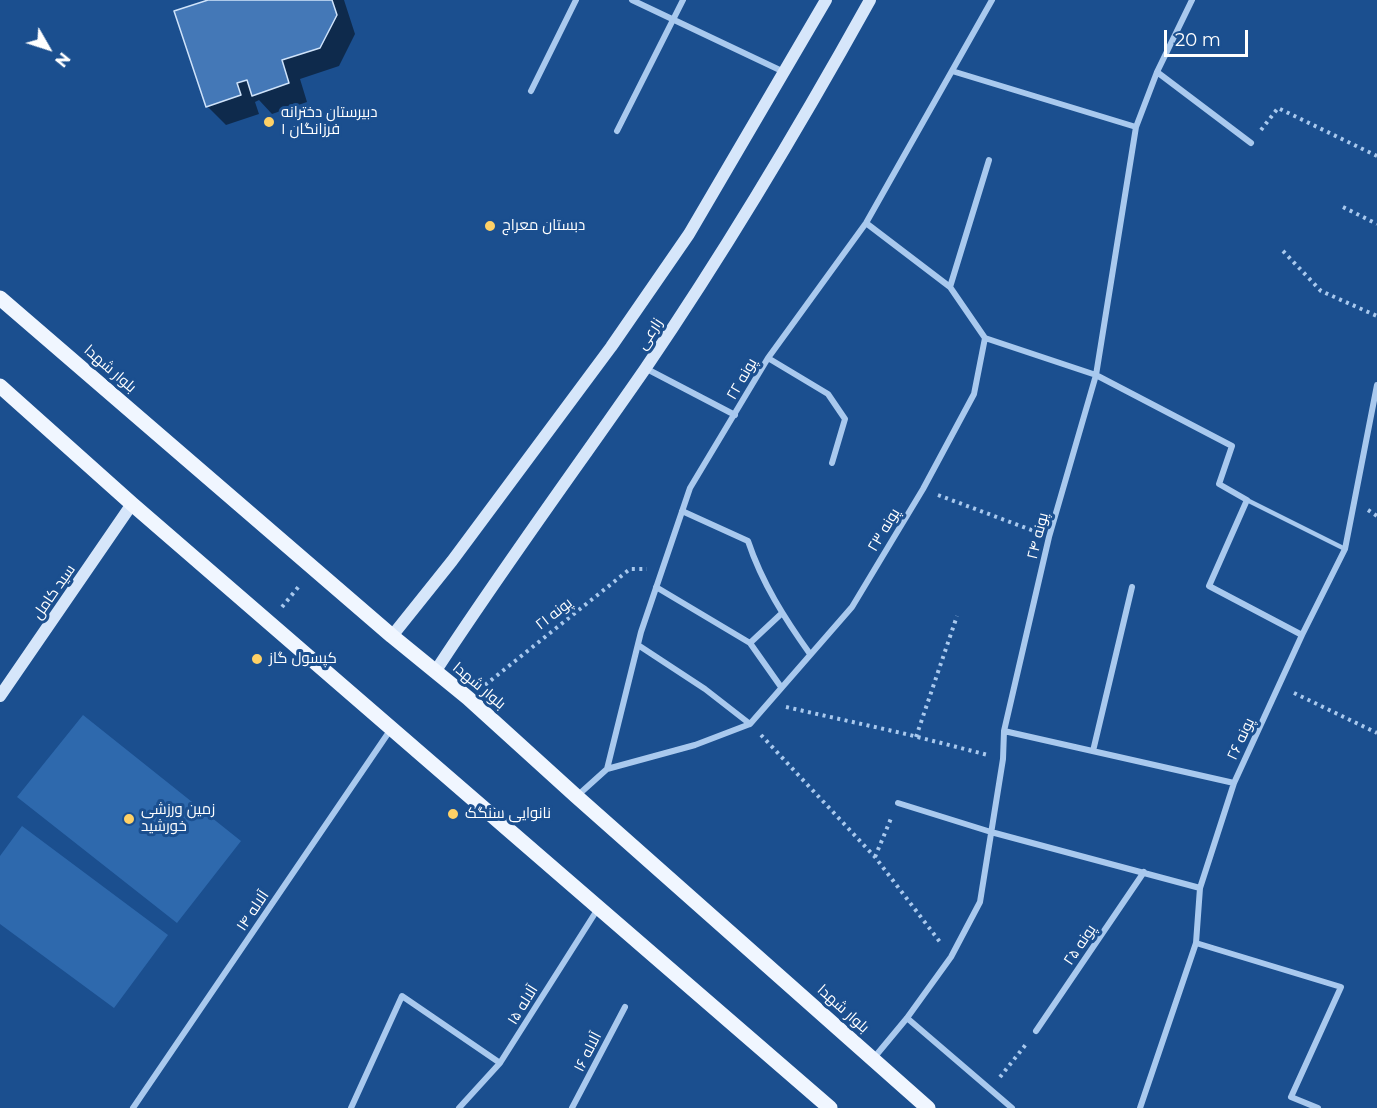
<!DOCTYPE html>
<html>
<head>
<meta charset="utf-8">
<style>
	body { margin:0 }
	#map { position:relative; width:1377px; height:1108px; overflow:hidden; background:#1b4f8f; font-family:Montserrat,sans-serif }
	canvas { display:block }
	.north { position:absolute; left:18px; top:18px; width:60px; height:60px; -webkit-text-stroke:4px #1b4f8f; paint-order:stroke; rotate:129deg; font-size:16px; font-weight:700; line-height:24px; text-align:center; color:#fff }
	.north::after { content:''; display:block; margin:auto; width:21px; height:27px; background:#fff; clip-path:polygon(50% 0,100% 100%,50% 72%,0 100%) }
	.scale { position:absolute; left:1164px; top:30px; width:84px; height:27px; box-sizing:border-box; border:3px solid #fff; border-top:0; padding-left:8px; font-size:18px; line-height:21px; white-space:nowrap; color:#fff; -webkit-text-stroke:4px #1b4f8f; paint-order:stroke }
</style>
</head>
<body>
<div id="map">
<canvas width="1377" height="1108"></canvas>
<div class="north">N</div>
<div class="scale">20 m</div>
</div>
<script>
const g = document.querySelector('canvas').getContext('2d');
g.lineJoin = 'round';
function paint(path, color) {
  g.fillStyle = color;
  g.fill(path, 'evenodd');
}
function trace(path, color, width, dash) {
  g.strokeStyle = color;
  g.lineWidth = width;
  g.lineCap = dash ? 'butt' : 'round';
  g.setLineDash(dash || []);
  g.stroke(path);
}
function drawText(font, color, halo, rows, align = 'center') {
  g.font = font + ' Montserrat,Cairo,sans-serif';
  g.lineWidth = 6;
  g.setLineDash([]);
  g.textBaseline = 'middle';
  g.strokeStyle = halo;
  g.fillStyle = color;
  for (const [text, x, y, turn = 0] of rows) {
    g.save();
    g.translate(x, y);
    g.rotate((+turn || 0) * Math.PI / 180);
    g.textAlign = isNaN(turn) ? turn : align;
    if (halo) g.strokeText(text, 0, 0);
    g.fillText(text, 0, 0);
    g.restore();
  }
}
const green = new Path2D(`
	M83,715L241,841L177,923L17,797Z
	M22,826L168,935L114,1008L0,924V856Z`);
const shadow = new Path2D(`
	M212,0H344L355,34L339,66L300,79L307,102L272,114L259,100L255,102L259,114L226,125L207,106Z`);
const building = new Path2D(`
	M208,0H332L337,15L320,48L282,60L289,83L252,96L247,80L237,83L241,95L206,107L174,11Z`);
const path = new Path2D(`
	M1261,130L1278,108L1377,156
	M1343,207L1377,224
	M1283,251L1321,291L1377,316
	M938,495L1034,531
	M1368,510L1377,516
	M282,607L300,585
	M485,685L630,569H647
	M1294,693L1377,733
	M786,707L906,734L988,755
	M761,735L875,857L940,942
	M916,737L957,616
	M875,857L892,816
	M1000,1077L1027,1043`);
const lane = new Path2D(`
	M1247,500L1345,549`);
const street = new Path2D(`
	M632,0L784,72
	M952,71L1136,127
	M1157,72L1251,143
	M531,91L576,0
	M617,131L683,0
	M950,287L989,160
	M985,338L1096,375L1232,446L1219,484L1247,500L1209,586L1302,635
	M768,358L828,394L845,419L832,463
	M645,368L735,415
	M682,511L748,541C762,583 785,619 810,654
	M656,587L750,643L781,614
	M750,643L781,687
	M638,645L705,689L750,724
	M1004,731L1234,783
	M1093,751L1132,587
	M607,769L695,745L750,724L852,607L923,489L974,394L985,338L950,287L866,223
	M577,796L607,769L641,632L690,488L768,358L866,223L992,0
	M898,803L991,832L1200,888
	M1196,943L1341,987L1291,1097L1318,1108
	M907,1018L1012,1108
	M1036,1031L1144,872
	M873,1059L907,1018L951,957L980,902L1003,759L1004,731L1049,537L1096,375L1136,127L1157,72L1192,0
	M133,1108L391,729
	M351,1108L402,996L500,1063
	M459,1108L500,1063L599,907
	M572,1108L625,1007
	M1140,1108L1196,943L1200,888L1234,783L1302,635L1345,549L1377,385`);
const secondary = new Path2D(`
	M392,636L452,561L611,347L689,234L826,0
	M435,672C502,569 575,470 645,369C726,250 800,126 870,0
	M0,696L132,504`);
const primary = new Path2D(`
	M0,298L392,636L468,698L576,796L928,1108
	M0,386L132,504L830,1108`);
const markers = [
	[269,122,6,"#ffd166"],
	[490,226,6,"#ffd166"],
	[257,659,6,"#ffd166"],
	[453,814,6,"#ffd166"],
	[129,819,6,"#ffd166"]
];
const poiNames = [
	["دبیرستان دخترانه",281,113],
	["فرزانگان ۱",281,130],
	["دبستان معراج",502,226],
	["کپسول گاز",269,659],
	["زمین ورزشی",141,810],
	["خورشید",141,827],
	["نانوایی سنگک",465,814]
];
const streetNames = [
	["زارعی",650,334,-57],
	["بلوار شهدا",110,369,41],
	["پونه ۲۲",742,379,-60],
	["پونه ۲۳",884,530,-59],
	["پونه ۲۴",1038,536,-76],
	["سید کامل",54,592,-55],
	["پونه ۲۱",554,614,-38],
	["بلوار شهدا",479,686,40],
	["پونه ۲۶",1241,739,-65],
	["آلاله ۱۴",253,911,-56],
	["پونه ۲۵",1080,945,-56],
	["آلاله ۱۵",523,1005,-58],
	["بلوار شهدا",843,1009,42],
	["آلاله ۱۶",588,1052,-63]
];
paint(green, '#2e69ad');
paint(shadow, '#0007');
paint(building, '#4478b7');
trace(building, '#cfe3fa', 1.5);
trace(path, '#a9c9ee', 4, [3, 4.5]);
trace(lane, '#a9c9ee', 4.5);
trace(street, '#a9c9ee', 6);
trace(secondary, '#d6e6fa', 12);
trace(primary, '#f0f6ff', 15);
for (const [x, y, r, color] of markers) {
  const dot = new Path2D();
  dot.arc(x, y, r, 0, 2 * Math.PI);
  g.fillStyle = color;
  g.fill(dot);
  trace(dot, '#1b4f8f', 2);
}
drawText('15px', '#fff', '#1b4f8f', poiNames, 'left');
drawText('15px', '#fff', '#1b4f8f', streetNames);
</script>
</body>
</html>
